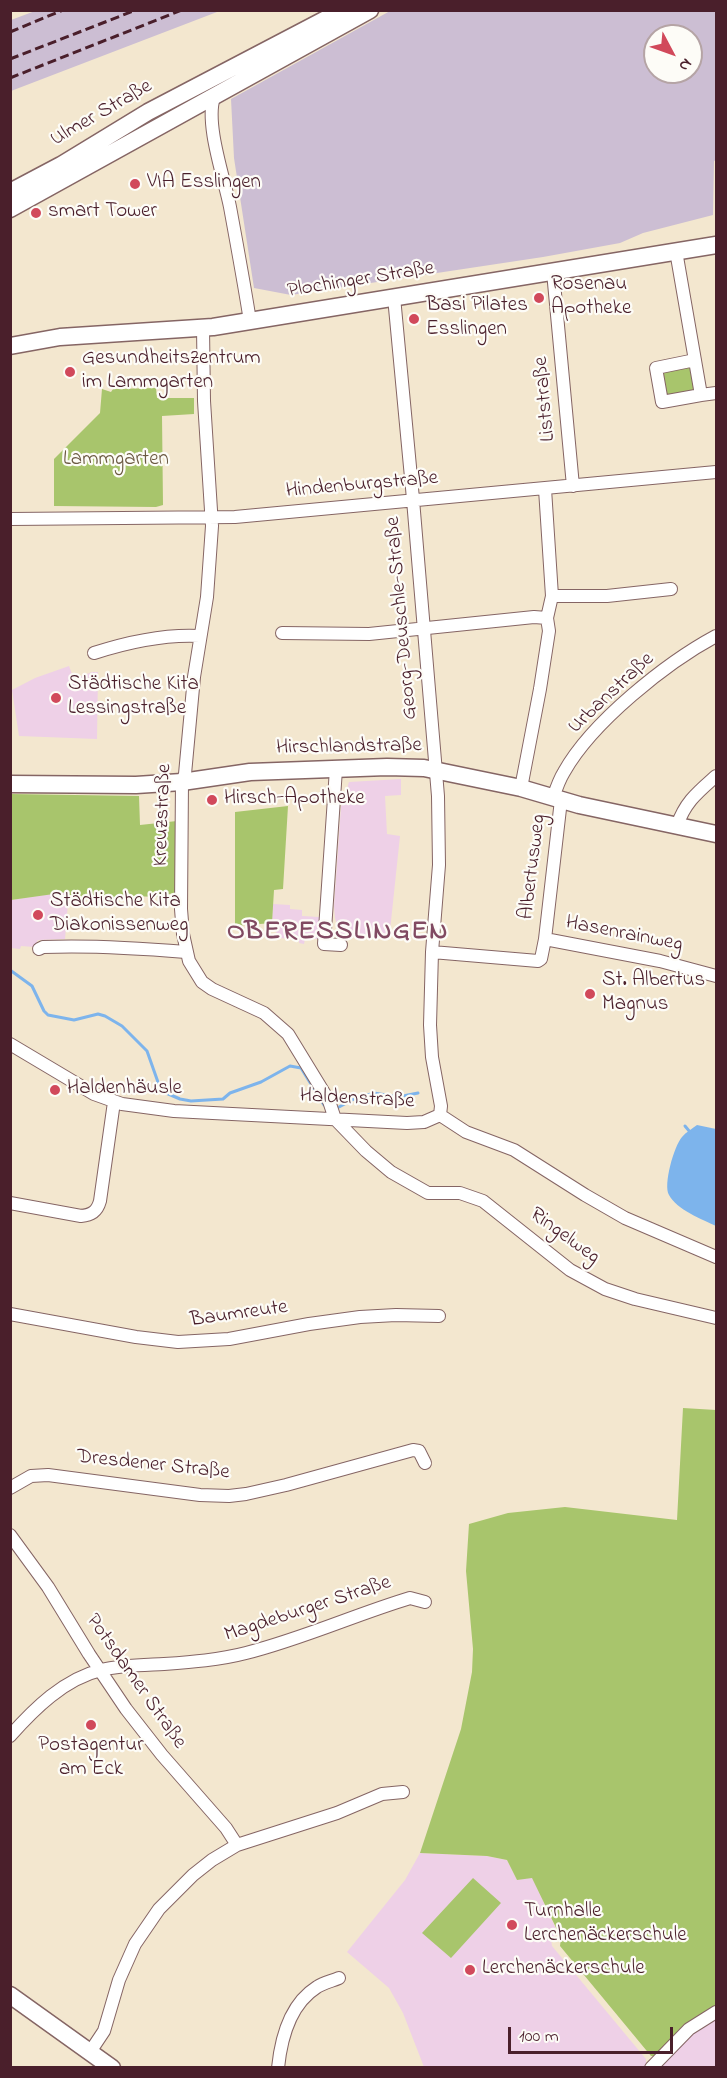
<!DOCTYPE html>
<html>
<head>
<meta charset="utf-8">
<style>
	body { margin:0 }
	#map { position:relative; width:727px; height:2078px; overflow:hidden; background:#f3e7cf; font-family:"Indie Flower",sans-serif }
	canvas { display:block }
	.frame { position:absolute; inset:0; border:12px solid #4a1f2b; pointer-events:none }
	.north { position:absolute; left:643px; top:24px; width:60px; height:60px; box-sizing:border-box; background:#fdfcf7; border:2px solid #b5a4a5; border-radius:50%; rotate:131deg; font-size:16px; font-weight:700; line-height:24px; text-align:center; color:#4a1f2b }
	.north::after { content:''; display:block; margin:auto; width:21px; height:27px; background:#d1495b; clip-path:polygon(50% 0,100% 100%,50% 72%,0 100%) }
	.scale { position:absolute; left:508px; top:2027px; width:165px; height:27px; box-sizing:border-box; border:3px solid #4a1f2b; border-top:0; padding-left:8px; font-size:18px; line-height:21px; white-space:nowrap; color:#4a1f2b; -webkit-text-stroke:4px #fdfcf7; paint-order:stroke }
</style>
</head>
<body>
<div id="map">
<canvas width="727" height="2078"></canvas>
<div class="frame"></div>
<div class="north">N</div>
<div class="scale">100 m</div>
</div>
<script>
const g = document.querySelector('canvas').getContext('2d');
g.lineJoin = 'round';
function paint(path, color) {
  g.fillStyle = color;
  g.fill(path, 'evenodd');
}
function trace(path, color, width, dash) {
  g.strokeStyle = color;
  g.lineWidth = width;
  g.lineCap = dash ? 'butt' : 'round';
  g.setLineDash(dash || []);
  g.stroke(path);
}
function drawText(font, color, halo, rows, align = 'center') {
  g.font = font + ' "Indie Flower",sans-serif';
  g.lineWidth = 4.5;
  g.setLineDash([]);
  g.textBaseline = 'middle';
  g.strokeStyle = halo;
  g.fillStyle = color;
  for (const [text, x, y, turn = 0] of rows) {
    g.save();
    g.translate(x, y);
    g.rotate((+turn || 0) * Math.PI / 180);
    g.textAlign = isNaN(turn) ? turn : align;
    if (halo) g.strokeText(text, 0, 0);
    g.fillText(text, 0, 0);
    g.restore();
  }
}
const built = new Path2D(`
	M69,666L74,679L92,672H98L97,739L19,736L12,690L35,678Z
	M401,779V795L385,796L387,834L400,836L389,940L340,934L335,918L334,906L341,807L349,782Z
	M69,891L65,939L38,940L34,947L21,946L20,949L11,948V900Z
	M273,904L290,905V909L302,910V916L319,917L318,939H305L304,944L299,943V939L276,938L277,919H272Z
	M420,1853L487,1856L507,1860L517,1880L532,1877L558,1933L551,1939L552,1946L646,2059V2067H424L403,2013L389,1988L347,1952L405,1880Z
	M716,2015V2067L655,2068L684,2037Z`);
const industrial = new Path2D(`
	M35,11L216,10L217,12L11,91V20Z
	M390,11H716V160L714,161L713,215L643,233L620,243L543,257L291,295L254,288L234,158L231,99ZM655,36H691V72H655Z`);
const green = new Path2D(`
	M690,365L696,391L664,398L659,370Z
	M156,388L157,398H194V414L162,416L163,505L156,507L54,506V459L100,413L102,389L111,392L113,389Z
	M11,794L139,796L140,825L177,821L178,892L157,897L133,896L113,900L93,896L69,903L68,892L11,900Z
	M288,806L283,889L274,890L272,923L235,926V812Z
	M683,1408L716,1410V2008L656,2056H651L560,1946L561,1938L532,1878L517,1880L507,1860L487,1856L420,1853L461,1729L472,1672L473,1649L466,1571L469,1524L508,1513L565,1507L677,1520Z
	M473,1878L501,1903L451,1958L422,1933Z`);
const water = new Path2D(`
	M697,1125L716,1129V1226C703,1220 676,1209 669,1195C663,1185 674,1146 682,1137C686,1132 692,1129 697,1125Z`);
const stream = new Path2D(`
	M10,970L32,986L44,1011L48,1015L74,1020L98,1014L105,1016L122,1026L147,1051L159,1085L166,1093L180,1099L191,1101L223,1099L230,1093L261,1082L290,1066L301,1068L324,1105
	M339,1107L354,1099L374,1093L398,1097L418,1093
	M685,1126L690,1132`);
const street = new Path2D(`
	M214,97C205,124 224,177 230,207C237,245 244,283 250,321
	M676,251L701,395L716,393
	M553,272L573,486
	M394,297L412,488L438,796L439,865L432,952L430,1025L432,1057L441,1106L440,1115
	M203,328L204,401L212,526L207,597L194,677L185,774L182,782L181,909L183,934L189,961L202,982L212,989L264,1013L288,1034L329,1101L335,1119L366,1151L391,1172L428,1193H460L483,1201L570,1270L605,1289L635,1299L716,1318
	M695,360L656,368L662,402L701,395
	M10,519L235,517L716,472
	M552,596H607L671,589
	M282,633L369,634L534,617L547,618
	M94,653C128,642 164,634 200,636
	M336,769L324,944L341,945
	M521,788L540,689L549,631L547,618L552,596L545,489
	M553,798C556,789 559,780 564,772C592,722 666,663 716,636
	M677,826C685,802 698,792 716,776
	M545,939L561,800
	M39,949L43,947C91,945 138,948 186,952
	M432,952L538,961L541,959L545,939L660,961L716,976
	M10,1044L94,1094L122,1104L174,1111L407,1123L424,1122L440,1115
	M440,1115L466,1132L514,1150L585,1195L625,1218L716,1257
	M10,1203L81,1216C91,1215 97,1212 100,1201L114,1102
	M10,1314L136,1337L178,1342L229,1339L309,1324L360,1317L396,1315L439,1316
	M10,1488L31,1476L48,1475L200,1495L229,1496L246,1494L286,1485L413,1450L419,1451L425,1463
	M10,1535L48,1587L89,1654L126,1709L162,1755L226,1828L237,1845
	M10,1736C34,1709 64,1679 101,1670C121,1665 144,1665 164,1664C192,1662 219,1660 246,1653C302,1639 354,1615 410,1598L425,1602
	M90,2052L104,2031L119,1980L135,1944L159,1909L193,1875L212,1860L237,1845L337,1813L382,1794L403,1792
	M278,2068C281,2038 290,2004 317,1987C323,1983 332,1981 339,1978
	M651,2068L689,2029L716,2012`);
const secondary = new Path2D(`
	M10,192L61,165L148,112L343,10
	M10,209L370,10
	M10,346L60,337L213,327L716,245
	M10,784L136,785L182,782L250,772L387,767L424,768L521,788L579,805L716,834
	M10,1995L112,2068`);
const rail = new Path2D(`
	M10,32L63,10
	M10,59L136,10
	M10,78L182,10`);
const markers = [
	[135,184,6,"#d1495b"],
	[36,213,6,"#d1495b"],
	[539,298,6,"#d1495b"],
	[414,319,6,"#d1495b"],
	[70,372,6,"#d1495b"],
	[56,698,6,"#d1495b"],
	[212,800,6,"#d1495b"],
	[38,915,6,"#d1495b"],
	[590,994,6,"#d1495b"],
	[55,1090,6,"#d1495b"],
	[91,1725,6,"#d1495b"],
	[512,1925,6,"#d1495b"],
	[470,1970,6,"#d1495b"]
];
const streetNames = [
	["Ulmer Straße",102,114,-30],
	["Plochinger Straße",361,281,-9],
	["Liststraße",546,399,-95],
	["Hindenburgstraße",362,486,-5],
	["Georg-Deuschle-Straße",403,618,-95],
	["Urbanstraße",612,694,-43],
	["Hirschlandstraße",349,748,-1],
	["Kreuzstraße",164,815,-88],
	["Albertusweg",534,867,-83],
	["Hasenrainweg",624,935,11],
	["Haldenstraße",357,1100,3],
	["Ringelweg",564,1237,36],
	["Baumreute",239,1315,-8],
	["Dresdener Straße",153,1466,6],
	["Magdeburger Straße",308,1610,-18],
	["Potsdamer Straße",135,1682,55]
];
const poiNames = [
	["VIA Esslingen",147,184],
	["smart Tower",48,213],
	["Rosenau",551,286],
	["Apotheke",551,310],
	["Basi Pilates",426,307],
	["Esslingen",426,331],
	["Gesundheitszentrum",82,360],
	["im Lammgarten",82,384],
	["Städtische Kita",68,686],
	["Lessingstraße",68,710],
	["Hirsch-Apotheke",224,800],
	["Städtische Kita",50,903],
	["Diakonissenweg",50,927],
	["St. Albertus",602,982],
	["Magnus",602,1006],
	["Haldenhäusle",67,1090],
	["Postagentur",91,1747,"center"],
	["am Eck",91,1771,"center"],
	["Turnhalle",524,1913],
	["Lerchenäckerschule",524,1937],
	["Lerchenäckerschule",482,1970]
];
const parkNames = [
	["Lammgarten",116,461]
];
const districtNames = [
	["OBERESSLINGEN",338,934]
];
paint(built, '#eed0e7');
paint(industrial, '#ccbed3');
paint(green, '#a8c56c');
paint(water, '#7db4ec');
trace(stream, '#7db4ec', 3);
trace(street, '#856564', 14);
trace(secondary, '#856564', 19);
trace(street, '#fff', 12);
trace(secondary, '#fff', 16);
trace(rail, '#4a1f2b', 3, [9, 4.5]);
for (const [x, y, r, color] of markers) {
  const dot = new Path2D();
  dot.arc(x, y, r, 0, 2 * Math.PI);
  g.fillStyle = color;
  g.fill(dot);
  trace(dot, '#fdfcf7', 2);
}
drawText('21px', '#4a1f2b', '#fdfcf7', streetNames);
drawText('21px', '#4a1f2b', '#fdfcf7', poiNames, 'left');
drawText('21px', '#6b5942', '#fdfcf7', parkNames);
g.letterSpacing = '1.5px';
drawText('bold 27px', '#814a62', '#fdfcf7', districtNames);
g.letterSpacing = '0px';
</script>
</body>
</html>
